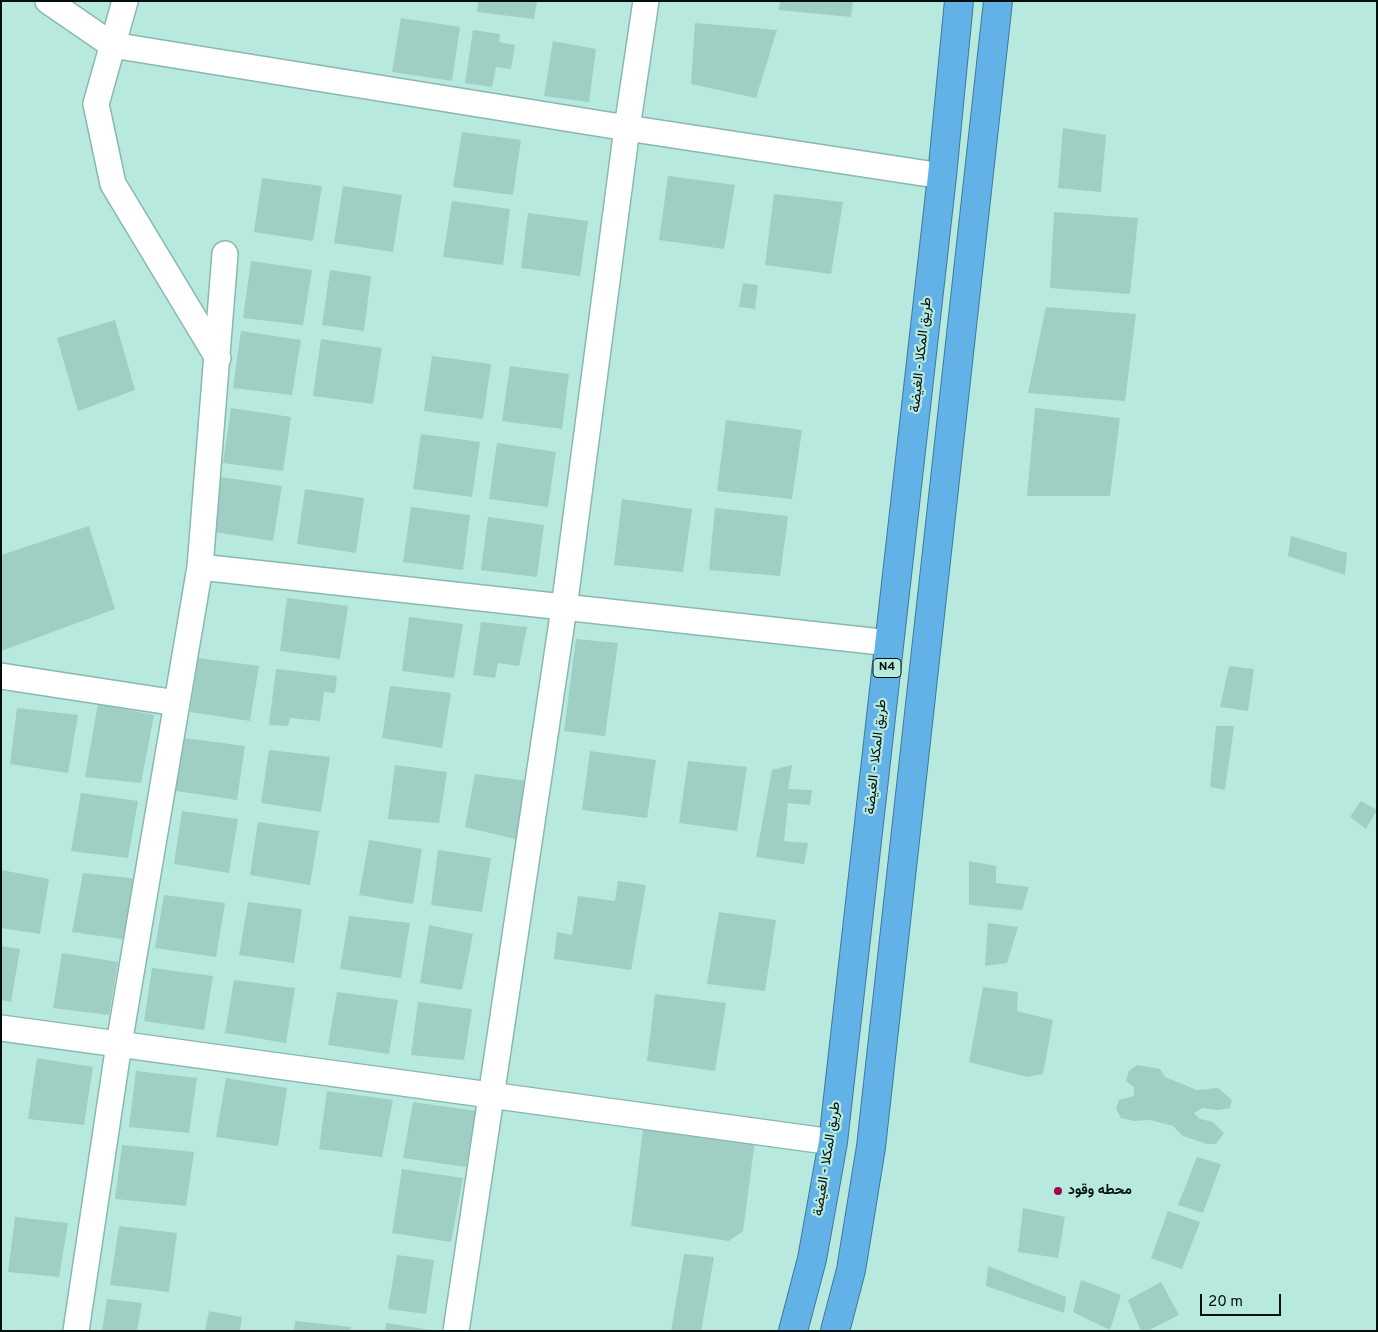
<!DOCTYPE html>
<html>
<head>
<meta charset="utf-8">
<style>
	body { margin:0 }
	#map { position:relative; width:1378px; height:1332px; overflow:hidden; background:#b8e9df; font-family:Overpass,sans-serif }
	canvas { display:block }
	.frame { position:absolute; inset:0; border:2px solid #01100d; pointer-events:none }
	.scale { position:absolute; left:1200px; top:1294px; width:81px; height:22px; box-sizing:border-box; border:2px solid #01100d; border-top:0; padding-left:6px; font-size:15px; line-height:18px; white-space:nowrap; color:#01100d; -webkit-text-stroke:4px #b8e9df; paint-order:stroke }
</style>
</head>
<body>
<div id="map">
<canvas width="1378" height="1332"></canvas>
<div class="frame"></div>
<div class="scale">20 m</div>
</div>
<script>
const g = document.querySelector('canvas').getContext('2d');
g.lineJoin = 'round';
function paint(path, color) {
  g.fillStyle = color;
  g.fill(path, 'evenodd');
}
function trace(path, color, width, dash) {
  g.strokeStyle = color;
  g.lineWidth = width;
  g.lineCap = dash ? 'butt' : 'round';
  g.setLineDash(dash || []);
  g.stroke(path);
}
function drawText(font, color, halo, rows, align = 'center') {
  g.font = font + ' Overpass,Vazirmatn,sans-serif';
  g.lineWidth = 4.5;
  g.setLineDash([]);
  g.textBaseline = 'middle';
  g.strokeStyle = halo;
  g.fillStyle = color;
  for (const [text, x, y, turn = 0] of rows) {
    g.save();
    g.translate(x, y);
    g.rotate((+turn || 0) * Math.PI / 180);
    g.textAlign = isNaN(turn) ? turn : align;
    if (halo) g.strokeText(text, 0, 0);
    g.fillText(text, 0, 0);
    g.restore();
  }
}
const building = new Path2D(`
	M478,1H537L534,19L477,12Z
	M780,1H853L851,17L779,10Z
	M401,18L460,27L452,81L392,72Z
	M695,23L777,30L756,98L691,84Z
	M473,30L500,34L499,42L515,45L511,69L496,67L492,87L465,83Z
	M553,41L596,49L589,102L544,96Z
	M1063,128L1106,135L1101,192L1058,188Z
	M462,132L521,140L513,195L453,187Z
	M668,176L735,185L724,249L659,240Z
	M262,178L322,186L313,241L254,232Z
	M343,186L402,195L393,252L334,243Z
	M774,194L843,202L831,274L765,265Z
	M452,201L510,209L503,265L443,257Z
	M1054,212L1138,218L1130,294L1050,288Z
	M528,213L588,221L580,276L521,268Z
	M251,261L312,270L303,325L243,318Z
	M330,270L371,276L364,331L322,325Z
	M743,283L758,285L755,309L739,307Z
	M1046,307L1136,314L1125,401L1028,393Z
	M115,320L135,390L78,411L57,338Z
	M241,331L301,340L292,395L233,388Z
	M321,339L382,348L373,404L313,396Z
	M432,356L491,364L483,419L424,411Z
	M510,366L569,374L562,429L502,421Z
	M231,408L291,417L283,471L223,463Z
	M1035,408L1120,418L1110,496H1027Z
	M726,420L802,430L792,499L717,491Z
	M421,434L480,442L472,497L413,489Z
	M497,443L556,452L548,507L489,499Z
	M221,477L282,486L273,541L214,532Z
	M305,489L364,498L356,553L297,544Z
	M622,499L692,509L683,572L614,565Z
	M411,507L470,515L463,570L403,562Z
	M715,508L788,516L780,576L709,570Z
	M488,517L544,525L537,577L481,570Z
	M89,526L115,609L1,651V555Z
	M1291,536L1347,553L1345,575L1288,556Z
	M287,598L348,606L340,659L280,651Z
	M409,617L463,624L454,678L402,671Z
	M481,622L527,627L519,666L498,663L495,678L473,675Z
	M576,639L618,643L605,736L564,731Z
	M198,658L259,666L250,721L190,712Z
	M1229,666L1254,669L1248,711L1220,707Z
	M276,669L337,676L335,693L324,692L320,721L290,718L288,726L269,725Z
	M390,686L451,693L442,748L382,738Z
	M98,704L154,715L141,783L85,777Z
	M17,708L78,715L68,773L10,764Z
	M1216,726H1234L1225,790L1210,787Z
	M184,738L245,746L237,800L176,791Z
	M269,750L330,757L321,812L261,803Z
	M590,751L656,760L647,818L582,810Z
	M688,761L747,767L737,831L679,823Z
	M395,765L447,772L439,823L388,819Z
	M792,765L788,789L812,790L810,805L788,803L784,841L808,843L804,864L756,857L772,770Z
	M475,774L528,781L519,840L465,827Z
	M81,793L138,801L128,858L71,851Z
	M1361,801L1377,810L1366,829L1350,817Z
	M182,811L238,819L229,873L174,864Z
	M258,822L319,831L310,885L250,875Z
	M369,840L422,849L413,904L359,895Z
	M438,850L491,858L482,912L431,905Z
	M969,861L996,866V883L1029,887L1022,910L969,905Z
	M1,870L49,879L40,934L1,928Z
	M83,873L138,879L129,940L72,932Z
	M618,881L646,885L631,970L554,959L557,932L572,935L578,896L615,901Z
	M164,895L225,903L216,957L155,948Z
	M248,902L302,909L294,963L239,955Z
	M719,912L776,920L765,991L707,984Z
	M349,916L410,923L401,978L340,969Z
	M988,923L1018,927L1007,963L985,966Z
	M429,925L473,934L462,990L420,983Z
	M1,946L20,949L11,1002L1,1000Z
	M62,953L118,962L109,1015L53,1008Z
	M152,968L213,976L204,1030L144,1021Z
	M234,980L295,988L286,1043L225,1033Z
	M983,987L1018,992L1017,1011L1053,1020L1043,1074L1027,1077L969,1062Z
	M337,992L398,1000L389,1054L328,1045Z
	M655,994L726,1003L715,1071L647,1061Z
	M418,1002L472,1009L464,1060L411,1055Z
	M37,1058L93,1067L84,1125L28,1119Z
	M1137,1065L1160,1069L1165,1077L1197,1090L1218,1088L1232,1100L1230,1108L1218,1110L1203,1108L1194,1113L1200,1119L1213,1122L1224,1133L1216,1144H1207L1183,1136L1173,1126L1150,1120L1134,1121L1121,1118L1116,1109L1119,1100L1134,1096V1087L1126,1081L1129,1071Z
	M136,1071L197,1078L189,1133L129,1127Z
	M226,1078L287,1088L278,1146L216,1137Z
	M327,1091L393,1100L382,1157L319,1149Z
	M413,1102L476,1111L466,1167L403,1158Z
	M643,1129L755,1141L743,1231L729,1241L631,1226Z
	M122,1145L194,1152L186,1206L115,1199Z
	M1197,1157L1221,1164L1203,1213L1178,1205Z
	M402,1169L463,1178L451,1242L392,1233Z
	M1023,1208L1065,1217L1058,1258L1018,1252Z
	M1168,1211L1200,1222L1182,1269L1151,1258Z
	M15,1217L68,1223L59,1277L8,1272Z
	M119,1226L177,1233L169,1292L110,1285Z
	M684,1254L714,1257L701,1331H671Z
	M397,1255L434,1260L426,1314L388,1309Z
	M988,1266L1066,1297L1064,1313L986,1286Z
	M1081,1280L1121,1295L1110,1330L1073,1312Z
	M1161,1282L1179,1315L1147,1331H1141L1128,1300Z
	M107,1299L142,1303L137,1331H102Z
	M209,1311L242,1317L240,1331H205Z
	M295,1321L351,1327L350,1331H294Z
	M386,1323L431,1330V1331H385Z`);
const street = new Path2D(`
	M48,1L112,45L627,128L942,176
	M125,1L96,104L113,184L218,358
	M200,567L890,643
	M1,676L177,703
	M1,1028L833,1142
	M76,1331L119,1044L200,567L225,254
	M456,1331L564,608L627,128L646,1`);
const highway = new Path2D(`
	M793,1331L812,1259L833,1142L942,176L959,1
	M835,1331L851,1270L871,1147L998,1`);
const markers = [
	[1058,1191,5,"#9d0652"]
];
const shields = [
	[887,668,28]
];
const shieldNames = [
	["N4",887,668]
];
const streetNames = [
	["طريق المكلا - الغيضة",922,355,-84],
	["طريق المكلا - الغيضة",877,757,-84],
	["طريق المكلا - الغيضة",828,1159,-81]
];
const poiNames = [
	["محطه وقود",1068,1191]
];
paint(building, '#9ecec4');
trace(street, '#89b9ae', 28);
trace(highway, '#41799b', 30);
trace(street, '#fff', 25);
trace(highway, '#63b2e7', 28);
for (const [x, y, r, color] of markers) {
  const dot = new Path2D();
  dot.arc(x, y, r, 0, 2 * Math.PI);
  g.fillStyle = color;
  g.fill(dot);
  trace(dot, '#b8e9df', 2);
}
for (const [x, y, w] of shields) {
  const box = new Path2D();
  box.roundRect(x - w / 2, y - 9.5, w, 19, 4);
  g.fillStyle = '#b8e9df';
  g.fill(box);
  trace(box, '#01100d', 1);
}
drawText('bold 12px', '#01100d', null, shieldNames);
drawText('14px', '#01100d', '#b8e9df', streetNames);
drawText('bold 14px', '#01100d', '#b8e9df', poiNames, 'left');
</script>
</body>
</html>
